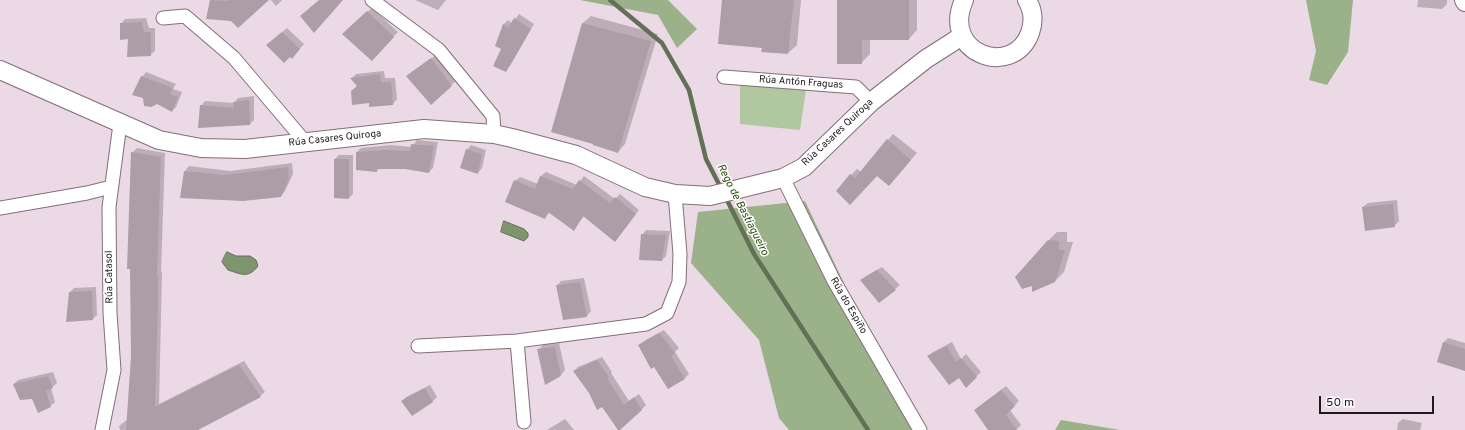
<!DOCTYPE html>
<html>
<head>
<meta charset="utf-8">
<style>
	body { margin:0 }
	#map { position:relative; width:1465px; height:430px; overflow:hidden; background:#ebd9e5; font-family:Overpass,sans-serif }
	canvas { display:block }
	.scale { position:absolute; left:1319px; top:396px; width:115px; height:18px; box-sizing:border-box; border:2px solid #201a1e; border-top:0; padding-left:5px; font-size:12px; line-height:14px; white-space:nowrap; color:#201a1e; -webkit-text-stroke:3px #fff; paint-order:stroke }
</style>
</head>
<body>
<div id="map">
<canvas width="1465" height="430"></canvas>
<div class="scale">50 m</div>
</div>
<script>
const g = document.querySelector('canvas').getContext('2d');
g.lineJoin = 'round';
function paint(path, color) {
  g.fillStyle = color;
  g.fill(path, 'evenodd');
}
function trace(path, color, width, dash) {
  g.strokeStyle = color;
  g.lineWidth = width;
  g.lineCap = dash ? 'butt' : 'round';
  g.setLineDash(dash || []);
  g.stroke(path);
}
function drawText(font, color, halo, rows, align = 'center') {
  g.font = font + ' Overpass,sans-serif';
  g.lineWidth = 3;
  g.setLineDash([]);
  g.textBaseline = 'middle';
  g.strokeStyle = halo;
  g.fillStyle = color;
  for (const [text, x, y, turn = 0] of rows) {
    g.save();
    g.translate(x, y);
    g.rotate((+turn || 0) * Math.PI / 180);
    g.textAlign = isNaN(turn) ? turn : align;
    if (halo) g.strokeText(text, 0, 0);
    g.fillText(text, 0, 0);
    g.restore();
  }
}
const green = new Path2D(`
	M740,83L806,90L800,130L740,124Z`);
const forest = new Path2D(`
	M580,0H668L697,29L677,48L658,15Z
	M1306,0H1353L1348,52L1327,85L1309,80L1316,51Z
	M805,201L870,338L924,430H789L779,418L759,340L691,263L698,212Z
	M1061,420L1120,430H1055Z`);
const water = new Path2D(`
	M504,221L524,229L528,233V237L524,241L501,232Z
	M227,252L236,256H250L256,260L258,266C248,279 241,274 228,270L222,262Z`);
const shadow = new Path2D(`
	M211,0H267L238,27Z
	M271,0H282L276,6Z
	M415,0H446L438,10Z
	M723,0H801L797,45L788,53L763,47Z
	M838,0H917V30L909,39H870V54L861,63Z
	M1418,0H1447V4L1442,9L1417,7Z
	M372,8L398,32L376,55L348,29Z
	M519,14L534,24L510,66L505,70L502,49L496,45L504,24L508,20L512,23Z
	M591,16L658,34L625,144L618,152L583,23Z
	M146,18L149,28H155V51L150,55L129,38L121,24L125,19Z
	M287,28L304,44L296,53L272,41Z
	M436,55L456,81L431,103L407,76Z
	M384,71L385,78H395L397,99L393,104L370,106V102L352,78L356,74Z
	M146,72L176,84L173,89L182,92L176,107L172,111L142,77Z
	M254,96V120L250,124L201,106L205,101L234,103L238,98Z
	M893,134L917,153L889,185L877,175L850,203L851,175L857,169L861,172Z
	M417,140L438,142L433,168L429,172L406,168H379L377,171L357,152L361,148L391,145L412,147Z
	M471,145L486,150L482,168L478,173L467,150Z
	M137,148L165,153L161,272H162L159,404L244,361L265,392L260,396L196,430H120L119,426L128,419L132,356V153Z
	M339,155H353V194L349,198L335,159Z
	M292,163L293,174L285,191L281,196L182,197L185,171L189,166L230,171Z
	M546,172L577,185L584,176L615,199L620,194L639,210L615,241L584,216L574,229L550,212L545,218L515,181L520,177L538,184L541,176Z
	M1397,200L1399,221L1394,226L1363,207L1368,203Z
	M646,230L670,231L666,256L662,260L642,235Z
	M1057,232H1067V242H1073L1064,272L1055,281L1049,240Z
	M882,267L900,285L879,302L862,280L866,276Z
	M584,278L591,311L587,316L564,319L557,286L561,281Z
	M96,287L97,315L93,319L70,292L74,288Z
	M664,330L679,348L675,352L689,374L685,378L668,388L640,345L644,341Z
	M1448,338L1465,343V370L1438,361L1444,342Z
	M952,342L961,359L966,354L981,372L966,386L959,377L928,356L933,352Z
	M559,343L565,370L561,375L539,349L543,345Z
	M602,357L612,372L611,373L629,401L639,394L646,405L641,410L602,405L574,371L578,367Z
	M53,372L57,383L51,388L55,402L50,406L33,398L14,384L18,380Z
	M430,385L437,397L433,401H402L406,397Z
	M1006,386L1019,401L1010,410L1021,425L1016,430H990L980,406Z
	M565,419L574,430H547Z
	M1403,419L1422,423L1420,430H1397L1398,423Z`);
const stream = new Path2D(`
	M610,0L662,43L689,90L706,159L722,190
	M725,196L754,254L868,430`);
const building = new Path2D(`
	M210,0L229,1L230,0H269L238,28L231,21L206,19Z
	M319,0H343L314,33L300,16Z
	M722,0H794L788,54L761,52L762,48L718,44Z
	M837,0H909V40H862V64H837Z
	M367,11L394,37L372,61L342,34Z
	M514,18L531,29L506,72L493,66L501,49L495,46L503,24L508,28Z
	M142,22L144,32H151V56L127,57L128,39L120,40V23Z
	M582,23L651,41L618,153L593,145V144L551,132Z
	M282,32L300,49L292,59L290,57L284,63L266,45Z
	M431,58L452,86L431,105L406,76Z
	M380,74L381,82H391L393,105L369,107V103L352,105L351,91L357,86L350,78Z
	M141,76L173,88L170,94L178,97L172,112L157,104L151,107L144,106L143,98L132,95Z
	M249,100L250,125L198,128L200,105L234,108L233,102Z
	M887,139L911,160L889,186L877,176L850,205L836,191L850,174L855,178Z
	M411,144L434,146L429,173L405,169H377V172L356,170V152L386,150L410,151Z
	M466,149L482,154L478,174L460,168Z
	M131,152L161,157L157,276H158V303L155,407L239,365L261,397L198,430H126L131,356L130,269H127Z
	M334,159H349V199L334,198Z
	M288,167L289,179L281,197L243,201L180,198L184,171L225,175Z
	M540,176L573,189L579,180L610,203L615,197L636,214L615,242L583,216L574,231L548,212L545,219L505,202L514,180L535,189Z
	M1393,204L1395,227L1365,231L1362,207Z
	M641,234L666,235L662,261L639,260Z
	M1048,240L1059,241V250H1065L1055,282L1032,292V286L1022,289L1015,277Z
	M877,270L896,290L879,303L860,280Z
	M580,282L587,317L563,320L556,285Z
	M92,291L93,320L66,322L69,292Z
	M659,333L675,353L671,356L685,379L668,389L654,367L651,369L638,345Z
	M1443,342L1465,349V371L1437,362Z
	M947,346L956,362L961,358L977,377L966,388L959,378L949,385L927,356Z
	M555,347L561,376L545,385L537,349Z
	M597,360L609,377L607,378L624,405L634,397L642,410L620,430H618L602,407L597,410L589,393L573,371Z
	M48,376L53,388L46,391L51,407L38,413L32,399L20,400L13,384Z
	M425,388L433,402L412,416L401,401Z
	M1001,390L1015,406L1006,415L1017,430H988L974,410Z`);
const street = new Path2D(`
	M372,0L439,50L493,116L494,134
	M163,18L185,16L234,58L306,143
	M724,77L856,87L871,102
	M783,178L834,281L920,430
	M0,208L87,193L111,187
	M517,341L524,422
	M418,346L517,341L646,324L667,313L679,282L680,254L675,194
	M102,430L114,370L110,313L109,207L120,124`);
const secondary = new Path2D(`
	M964,0C940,54 1013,79 1030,33C1034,22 1033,10 1027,0
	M1464,0L1465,2
	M0,70L159,140L201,148L245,149L424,129L494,134L512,138L576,155L645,187L675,194L710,196L783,178L804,167L871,102L926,59L962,36`);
const streetNames = [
	["Rúa Antón Fraguas",801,83,4],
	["Rúa Casares Quiroga",838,133,-43],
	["Rúa Casares Quiroga",335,139,-6],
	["Rúa Catasol",110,277,-91],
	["Rúa do Espiño",848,306,60]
];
const waterNames = [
	["Rego de Bastiagueiro",742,210,63]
];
paint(green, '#b1c7a0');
paint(forest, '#9ab189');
paint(water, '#7f956e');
trace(water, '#627056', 1);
paint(shadow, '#0003');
trace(stream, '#627056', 4.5);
paint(building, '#ad9da7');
trace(street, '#80707a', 15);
trace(secondary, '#80707a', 20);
trace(street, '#fff', 13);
trace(secondary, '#fff', 18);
drawText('10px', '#201a1e', '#fff', streetNames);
drawText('italic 11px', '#2f4c12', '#fff', waterNames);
</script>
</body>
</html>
